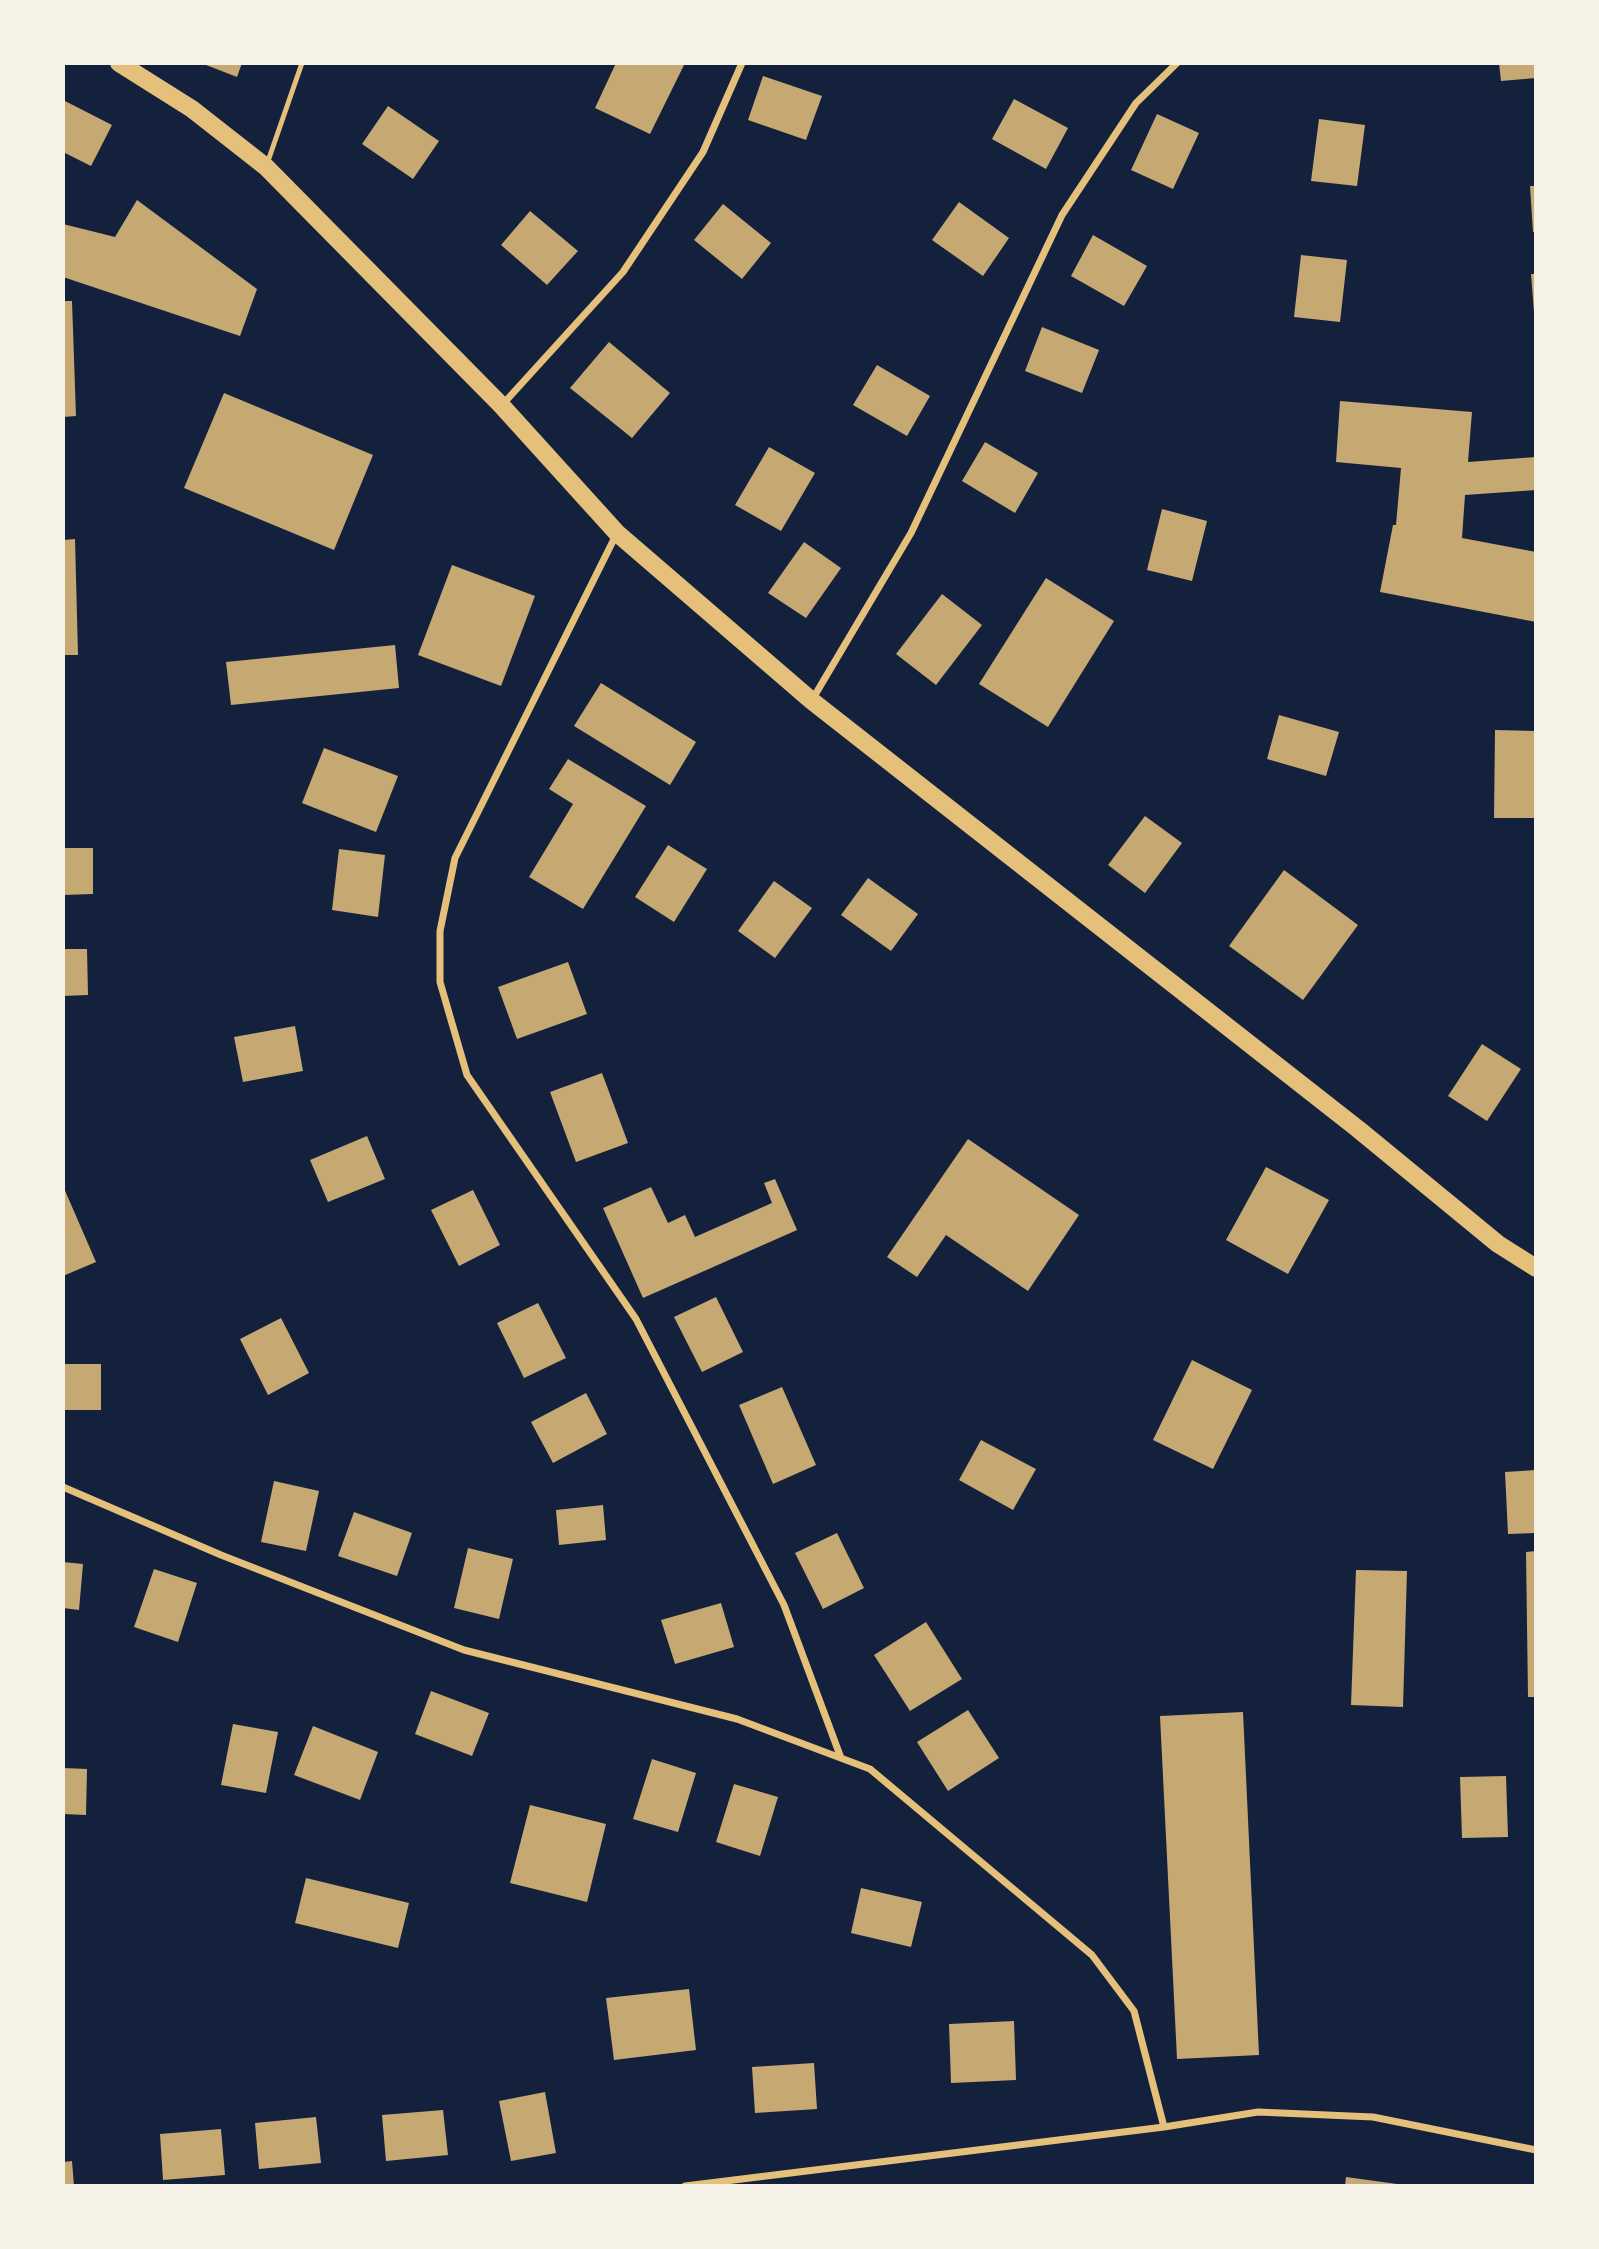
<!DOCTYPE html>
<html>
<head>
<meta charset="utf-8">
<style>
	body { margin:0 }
	#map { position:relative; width:1599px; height:2249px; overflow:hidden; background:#14213d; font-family:"Fira Sans",sans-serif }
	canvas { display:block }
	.frame { position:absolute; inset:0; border:65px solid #f6f1e7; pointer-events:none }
</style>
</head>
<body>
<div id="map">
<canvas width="1599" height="2249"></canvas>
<div class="frame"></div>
</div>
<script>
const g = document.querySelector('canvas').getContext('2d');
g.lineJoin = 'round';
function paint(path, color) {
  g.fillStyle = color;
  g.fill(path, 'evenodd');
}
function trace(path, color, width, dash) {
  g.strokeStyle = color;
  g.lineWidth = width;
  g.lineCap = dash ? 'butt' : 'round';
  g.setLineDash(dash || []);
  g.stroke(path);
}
const building = new Path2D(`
	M201,63H242L237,77Z
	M616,63H685L650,134L595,108Z
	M1499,63H1536V78L1501,81Z
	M763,76L822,96L806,140L748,120Z
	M1014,99L1068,128L1046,169L992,139Z
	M63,100L112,125L91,166L63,152Z
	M388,106L439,141L413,179L362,144Z
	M1157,114L1199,133L1173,189L1131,170Z
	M1319,119L1365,125L1357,186L1311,181Z
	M1530,186H1536V232H1533Z
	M137,200L257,289L240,336L63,277V224L115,237Z
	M959,202L1009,238L983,276L932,240Z
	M723,204L771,243L742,279L694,240Z
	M530,211L578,251L547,285L501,245Z
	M1093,235L1147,266L1124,306L1071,276Z
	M1301,255L1347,260L1340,322L1294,317Z
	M1531,274H1536V312H1534Z
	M63,301H72L76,416L63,417Z
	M1042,327L1099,350L1082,393L1025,371Z
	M609,342L670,393L632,438L570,388Z
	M877,365L930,396L907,436L853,405Z
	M224,393L373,455L334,550L184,488Z
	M1340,401L1472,412L1468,462L1536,457V490L1465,495L1462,538L1536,552V622L1380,592L1393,525H1396L1401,468L1336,462Z
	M985,442L1038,473L1015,513L962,481Z
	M769,447L815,473L781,531L735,505Z
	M1162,509L1207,521L1192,581L1147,570Z
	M75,539L78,655H63V540Z
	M804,542L841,568L806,618L768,593Z
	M452,565L535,596L501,686L418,655Z
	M1046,578L1114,621L1048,727L979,684Z
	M942,594L982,625L936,685L896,654Z
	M395,645L399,688L231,705L226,662Z
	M601,683L696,742L670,785L574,726Z
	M1279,715L1339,732L1326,776L1267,759Z
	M1495,730L1536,731V818H1494Z
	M324,748L398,776L376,832L302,803Z
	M568,759L646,806L583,909L529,877L573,804L549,789Z
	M1145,816L1182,843L1145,893L1108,865Z
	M668,845L707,869L674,922L635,897Z
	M63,848H93V894L63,895Z
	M339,849L385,855L378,917L332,910Z
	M1284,870L1358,925L1303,1000L1229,946Z
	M868,878L918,914L891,951L841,915Z
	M774,881L812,908L775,958L738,931Z
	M63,949H87L88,995L63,996Z
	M568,962L587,1014L517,1039L498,987Z
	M295,1026L303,1071L243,1082L234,1037Z
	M1482,1044L1521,1069L1487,1121L1448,1096Z
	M602,1073L628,1143L576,1162L550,1092Z
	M367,1136L385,1179L328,1202L310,1160Z
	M968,1139L1079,1215L1028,1291L946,1235L917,1277L887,1257Z
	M1266,1167L1329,1200L1288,1274L1226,1240Z
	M775,1179L797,1230L643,1298L603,1208L651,1187L668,1223L685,1215L695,1237L772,1203L764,1183Z
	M63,1186L96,1262L63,1276Z
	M473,1190L500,1245L459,1266L431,1210Z
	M716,1297L743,1352L702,1372L674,1317Z
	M538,1303L566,1358L524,1378L497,1323Z
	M281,1318L309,1373L268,1395L240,1339Z
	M1192,1360L1252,1390L1213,1469L1153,1440Z
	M63,1364H101V1410H63Z
	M782,1387L816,1465L773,1484L739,1405Z
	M586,1393L607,1434L553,1463L531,1422Z
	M981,1440L1036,1469L1013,1510L959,1480Z
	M1536,1470V1533L1508,1534L1505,1472Z
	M274,1481L319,1491L306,1551L261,1542Z
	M603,1505L606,1540L559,1545L556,1510Z
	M354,1512L412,1533L397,1576L338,1556Z
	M837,1533L864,1588L823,1609L795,1553Z
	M468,1548L513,1559L499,1619L454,1608Z
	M1536,1551V1697H1528L1526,1552Z
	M63,1562L83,1564L79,1610L63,1608Z
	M154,1569L197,1583L178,1642L134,1627Z
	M1356,1570L1407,1571L1403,1707L1351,1705Z
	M721,1603L734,1647L675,1664L661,1620Z
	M926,1622L962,1679L910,1711L874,1655Z
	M431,1691L489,1713L472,1756L415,1734Z
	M968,1710L999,1758L948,1791L917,1742Z
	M1243,1712L1259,2055L1177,2059L1160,1716Z
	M233,1724L278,1732L266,1793L221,1785Z
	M313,1726L378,1752L360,1800L294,1775Z
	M652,1759L696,1773L678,1832L633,1819Z
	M63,1768L87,1769L86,1815L63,1814Z
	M1506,1776L1508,1837L1462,1838L1460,1777Z
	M734,1784L778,1797L760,1856L716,1842Z
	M530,1805L606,1824L587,1902L510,1883Z
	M306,1878L409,1903L398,1948L295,1923Z
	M861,1888L922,1902L911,1947L851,1933Z
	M689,1989L696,2050L614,2060L606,1998Z
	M1014,2021L1016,2080L951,2083L949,2024Z
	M814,2063L817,2109L755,2113L752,2067Z
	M545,2092L556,2153L511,2161L499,2101Z
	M443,2110L448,2155L386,2161L382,2115Z
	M316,2117L321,2163L259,2169L255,2123Z
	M221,2129L225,2175L163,2180L160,2134Z
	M72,2161L74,2186H63V2162Z
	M1346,2177L1397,2184L1396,2186H1345Z`);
const service = new Path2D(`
	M267,164L302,63`);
const minor = new Path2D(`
	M503,404L623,272L703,152L742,63
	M617,533L455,858L440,931V982L467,1075L636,1319L784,1605L841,1758
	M812,700L911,533L1062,215L1136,103L1177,63
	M63,1487L221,1555L464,1650L737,1719L870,1769L1092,1955L1134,2011L1164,2127
	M685,2186L1164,2127L1258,2112L1373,2117L1536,2150`);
const primary = new Path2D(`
	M119,63L192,109L266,167L501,405L617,533L812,701L1358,1129L1498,1244L1536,1268`);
paint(building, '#c6a872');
trace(service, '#e5c07b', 5);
trace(minor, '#e5c07b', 7);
trace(primary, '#e5c07b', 18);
</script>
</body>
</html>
